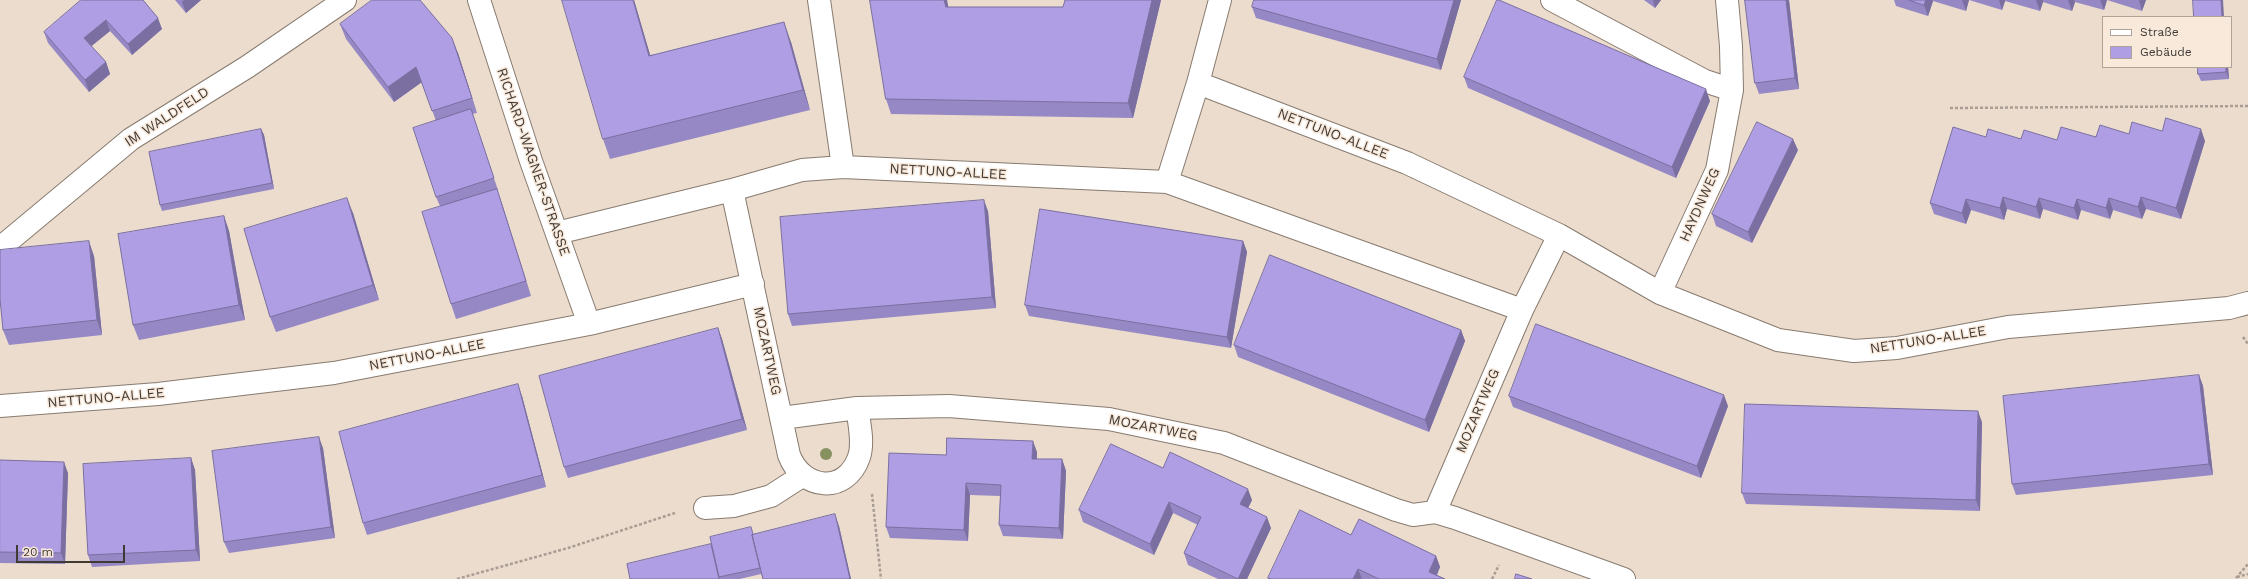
<!DOCTYPE html>
<html>
<head>
<meta charset="utf-8">
<style>
	body { margin:0 }
	#map { position:relative; width:2248px; height:579px; overflow:hidden; background:#ebdcce; font-family:"Work Sans",sans-serif }
	canvas { display:block }
	.legend { position:absolute; left:2102px; top:16px; width:130px; height:52px; box-sizing:border-box; background:#f8e9db; border:1px solid #aea399; margin:0; padding:5px 7px; list-style:none; font-size:12px; color:#403a35 }
	.legend li { display:flex; align-items:center; gap:8px; height:20px }
	.legend b { width:20px; border:1px solid #aea399 }
	.scale { position:absolute; left:16px; top:545px; width:109px; height:18px; box-sizing:border-box; border:2px solid #403a35; border-top:0; padding-left:5px; font-size:12px; line-height:14px; white-space:nowrap; color:#403a35; -webkit-text-stroke:3px #f8e9db; paint-order:stroke }
</style>
</head>
<body>
<div id="map">
<canvas width="2248" height="579"></canvas>
<ul class="legend">
<li><b style="height:5px;background:#fff"></b>Straße</li>
<li><b style="height:11px;background:#af9ee4"></b>Gebäude</li>
</ul>
<div class="scale">20 m</div>
</div>
<script>
const g = document.querySelector('canvas').getContext('2d');
g.lineJoin = 'round';
function trace(path, color, width, dash) {
  g.strokeStyle = color;
  g.lineWidth = width;
  g.lineCap = dash ? 'butt' : 'round';
  g.setLineDash(dash || []);
  g.stroke(path);
}
function paint(path, color) {
  g.fillStyle = color;
  g.fill(path, 'evenodd');
}
function drawText(font, color, halo, rows, align = 'center') {
  g.font = font + ' "Work Sans",sans-serif';
  g.lineWidth = 3;
  g.setLineDash([]);
  g.textBaseline = 'middle';
  g.strokeStyle = halo;
  g.fillStyle = color;
  for (const [text, x, y, turn = 0] of rows) {
    g.save();
    g.translate(x, y);
    g.rotate((+turn || 0) * Math.PI / 180);
    g.textAlign = isNaN(turn) ? turn : align;
    if (halo) g.strokeText(text, 0, 0);
    g.fillText(text, 0, 0);
    g.restore();
  }
}
const path = new Path2D(`
	M1950,108L2248,106
	M2243,337L2248,344
	M872,494L881,579
	M2237,577L2248,574
	M2236,578L2248,564
	M457,579L568,548L675,513
	M1492,579L1499,565`);
const minor = new Path2D(`
	M479,0L531,161L589,324
	M819,0L843,167
	M1552,0L1705,81L1732,90
	M1198,83L1220,0
	M1167,182L1522,310L1559,235
	M557,233L732,190
	M0,248L131,139L247,67L345,0
	M1660,293L1717,170L1732,90L1731,46L1727,0
	M0,406L158,394L334,373L589,324L753,284
	M857,408C859,422 864,443 859,457C846,495 802,490 789,455L732,190L802,170L843,167L1167,182L1198,83L1407,163L1559,235L1660,293L1778,340L1854,351L1897,348L2008,327L2229,308L2248,303
	M782,418L857,408L949,406L1109,419L1224,443L1396,510L1413,515L1435,512L1455,518L1624,579
	M705,508L734,506L771,496L802,476
	M1435,512L1522,310`);
const trees = [
	[826,454]
];
const wall = new Path2D(`
	M175,0H201L186,13Z
	M634,0L650,55L791,42L810,110L610,159L603,139Z
	M870,0H947L948,7H1063L1161,0L1133,118L891,114L886,99Z
	M1461,0L1441,70L1256,18L1252,7Z
	M1644,0H1661L1655,8Z
	M1745,0H1789L1799,89L1759,94L1755,83Z
	M1894,0H1969L1966,11L1933,1L1928,16L1896,6Z
	M1969,0H2146L2142,11L2107,0L2104,10L2075,2L2072,11L2043,2L2040,11L2005,1L2002,10Z
	M145,2L162,29L132,55L110,31L91,46L106,62L110,74L89,92L48,43L44,32Z
	M340,24L458,53L477,113L472,114L498,190H497L502,204L531,296L456,319L451,304L440,206L436,197V121L422,82L394,102L346,39Z
	M2198,67H2228L2229,79L2201,81L2198,74Z
	M1464,77L1710,101L1676,178L1468,88Z
	M261,129L264,135L274,189L162,211L160,205Z
	M2162,131L2205,141L2181,219L2146,209L2142,219L2113,210L2110,219L2081,210L2078,220L2043,209L2040,219L2007,209L2004,220L1971,210L1966,224L1934,214L1930,203L1986,137L2057,140Z
	M1798,150L1752,243L1716,226L1712,214Z
	M988,211L996,308L792,326L788,314Z
	M353,213L379,300L276,332L270,317Z
	M224,216L229,231L245,320L139,340L133,325Z
	M1243,241L1247,252L1231,348L1029,316L1025,305Z
	M94,256L102,335L9,345L3,330Z
	M718,328L722,339L747,430L568,478L564,467Z
	M1461,330L1465,341L1429,432L1238,357L1234,345Z
	M2199,375L2203,386L2213,475L2016,495L2012,484Z
	M522,396L546,487L367,535L363,523Z
	M1509,396L1728,406L1701,478L1513,407Z
	M1982,422L1980,511L1746,504L1742,493Z
	M323,448L335,538L229,553L224,542Z
	M1037,452V459H1062L1066,471L1063,539L1003,536L999,525L1000,496L970,495L968,541L890,538L886,527L946,455Z
	M191,458L195,470L200,561L92,567L88,555Z
	M0,460L68,473L65,564L0,563Z
	M1163,468L1252,500L1248,508L1271,528L1247,579H1218L1188,565L1184,553L1198,525L1173,513L1154,555L1083,522L1079,510Z
	M839,526L851,579H763L761,574L740,579H630L711,544L713,549L753,534Z
	M1351,535L1436,556L1440,567L1437,575L1445,579H1268V578Z`);
const shadedWall = new Path2D(`
	M184,0H201L186,13L182,2Z
	M633,0H634L656,75L649,56Z
	M944,0H947L951,22L946,7Z
	M1152,0H1161L1133,118L1128,103Z
	M1454,0H1461L1441,70L1437,59Z
	M1653,0H1661L1655,8Z
	M1786,0H1789L1799,89L1795,78Z
	M1926,0H1932L1933,1L1928,16L1924,5Z
	M1962,0H1969L1966,11Z
	M1999,0H2005V1L2002,10Z
	M2036,0H2043V2L2040,11Z
	M2068,0H2074L2075,2L2072,11Z
	M2100,0H2107L2104,10Z
	M2139,0H2146L2142,11Z
	M2221,0H2223L2224,17H2222Z
	M158,18L162,29L132,55L128,44Z
	M106,20L110,31L88,49L84,38Z
	M784,22L791,42L810,110L803,90Z
	M452,38L458,53L477,113Z
	M106,62L110,74L89,92L85,80Z
	M416,67L422,82L394,102L388,87Z
	M2226,67H2228L2229,79L2226,72Z
	M1706,89L1710,101L1676,178L1672,167Z
	M261,129L264,135L274,189L272,183Z
	M2201,129L2205,141L2181,219L2176,208Z
	M1793,139L1798,150L1752,243L1748,232Z
	M497,189L502,204L531,296L526,281Z
	M2003,197L2007,209L2004,220L2000,208Z
	M2141,197L2146,209L2142,219L2138,207Z
	M347,198L353,213L379,300L373,285Z
	M2039,198L2043,209L2040,219L2036,207Z
	M2109,198L2113,210L2110,219L2106,208Z
	M1966,199L1971,210L1966,224L1962,213Z
	M2077,199L2081,210L2078,220L2074,208Z
	M984,200L988,211L996,308L992,297Z
	M224,216L229,231L245,320L239,305Z
	M89,241L94,256L102,335L97,320Z
	M1243,241L1247,252L1231,348L1227,337Z
	M718,328L722,339L747,430L742,419Z
	M1461,330L1465,341L1429,432L1425,420Z
	M2199,375L2203,386L2213,475L2209,464Z
	M518,384L522,396L546,487L542,475Z
	M1724,395L1728,406L1701,478L1697,466Z
	M1978,411L1982,422L1980,511L1976,500Z
	M319,437L323,448L335,538L331,527Z
	M1033,441L1037,452L1036,470L1032,459Z
	M191,458L195,470L200,561L196,550Z
	M1062,459L1066,471L1063,539L1059,528Z
	M64,462L68,473L65,564L61,553Z
	M966,483L970,495L968,541L964,530Z
	M1248,489L1252,500L1244,516L1240,504Z
	M1169,502L1173,513L1154,555L1150,544Z
	M835,514L839,526L851,579H850Z
	M1267,517L1271,528L1247,579H1238Z
	M1436,556L1440,567L1435,579L1429,572Z
	M1358,569L1362,579H1353Z`);
const building = new Path2D(`
	M81,0H143L158,18L128,44L106,20L84,38L106,62L85,80L44,32Z
	M372,0H420L452,38L472,98L432,111L416,67L388,87L340,24Z
	M562,0H633L649,56L784,22L803,90L603,139Z
	M870,0H944L946,7H1063L1065,0H1152L1128,103L886,99Z
	M1254,0H1454L1437,59L1252,7Z
	M1497,0H1499L1706,89L1672,167L1464,77Z
	M1745,0H1786L1795,78L1755,83Z
	M1909,0H1926L1924,5Z
	M2193,0H2221L2222,17H2194Z
	M2198,67H2226V72L2198,74Z
	M471,109L494,178L436,197L413,128Z
	M2166,118L2201,129L2176,208L2141,197L2138,207L2109,198L2106,208L2077,199L2074,208L2039,198L2036,207L2003,197L2000,208L1966,199L1962,213L1930,203L1953,127L1986,137L1988,129L2021,139L2024,130L2057,140L2061,127L2096,137L2100,125L2129,134L2132,122L2162,131Z
	M1757,122L1793,139L1748,232L1712,214Z
	M261,129L272,183L160,205L149,152Z
	M497,189L526,281L451,304L422,212Z
	M347,198L373,285L270,317L244,229Z
	M984,200L992,297L788,314L780,217Z
	M1040,209L1243,241L1227,337L1025,305Z
	M224,216L239,305L133,325L118,234Z
	M89,241L97,320L3,330L0,299V250Z
	M1270,255L1461,330L1425,420L1234,345Z
	M1536,324L1724,395L1697,466L1509,396Z
	M718,328L742,419L564,467L539,376Z
	M2199,375L2209,464L2012,484L2003,396Z
	M518,384L542,475L363,523L339,432Z
	M1745,404L1978,411L1976,500L1742,493Z
	M319,437L331,527L224,542L212,451Z
	M947,438L1033,441L1032,459H1062L1059,528L999,525L1001,485L966,483L964,530L886,527L889,453L946,455Z
	M1111,444L1163,468L1170,452L1248,489L1240,504L1267,517L1238,579L1184,553L1201,517L1169,502L1150,544L1079,510Z
	M191,458L196,550L88,555L83,464Z
	M0,460L64,462L61,553L0,552Z
	M1300,510L1351,535L1359,519L1436,556L1429,572L1445,579H1379L1358,569L1353,579H1271L1268,578Z
	M835,514L850,579H763L752,535Z
	M751,527L753,534L752,535L760,568L719,577L710,537Z
	M711,544L719,579H630L627,564Z
	M1516,574L1532,579H1515Z`);
const streetNames = [
	["IM WALDFELD",167,117,-33],
	["NETTUNO-ALLEE",1333,134,21],
	["RICHARD-WAGNER-STRASSE",533,162,71],
	["NETTUNO-ALLEE",948,172,3],
	["HAYDNWEG",1700,205,-66],
	["NETTUNO-ALLEE",1928,340,-9],
	["MOZARTWEG",767,351,78],
	["NETTUNO-ALLEE",427,355,-11],
	["NETTUNO-ALLEE",106,398,-5],
	["MOZARTWEG",1478,411,-67],
	["MOZARTWEG",1153,428,11]
];
trace(minor, '#887b6f', 24);
trace(path, '#a99d93', 2.5, [3, 2]);
trace(minor, '#fff', 22);
g.fillStyle = '#87915f';
for (const [x, y] of trees) {
  g.beginPath();
  g.arc(x, y, 6, 0, 2 * Math.PI);
  g.fill();
}
paint(wall, '#9688c4');
paint(shadedWall, '#7a6fa0');
paint(building, '#af9ee4');
trace(building, '#7a6fa0', 1);
drawText('14px', '#403a35', '#f8e9db', streetNames);
</script>
</body>
</html>
